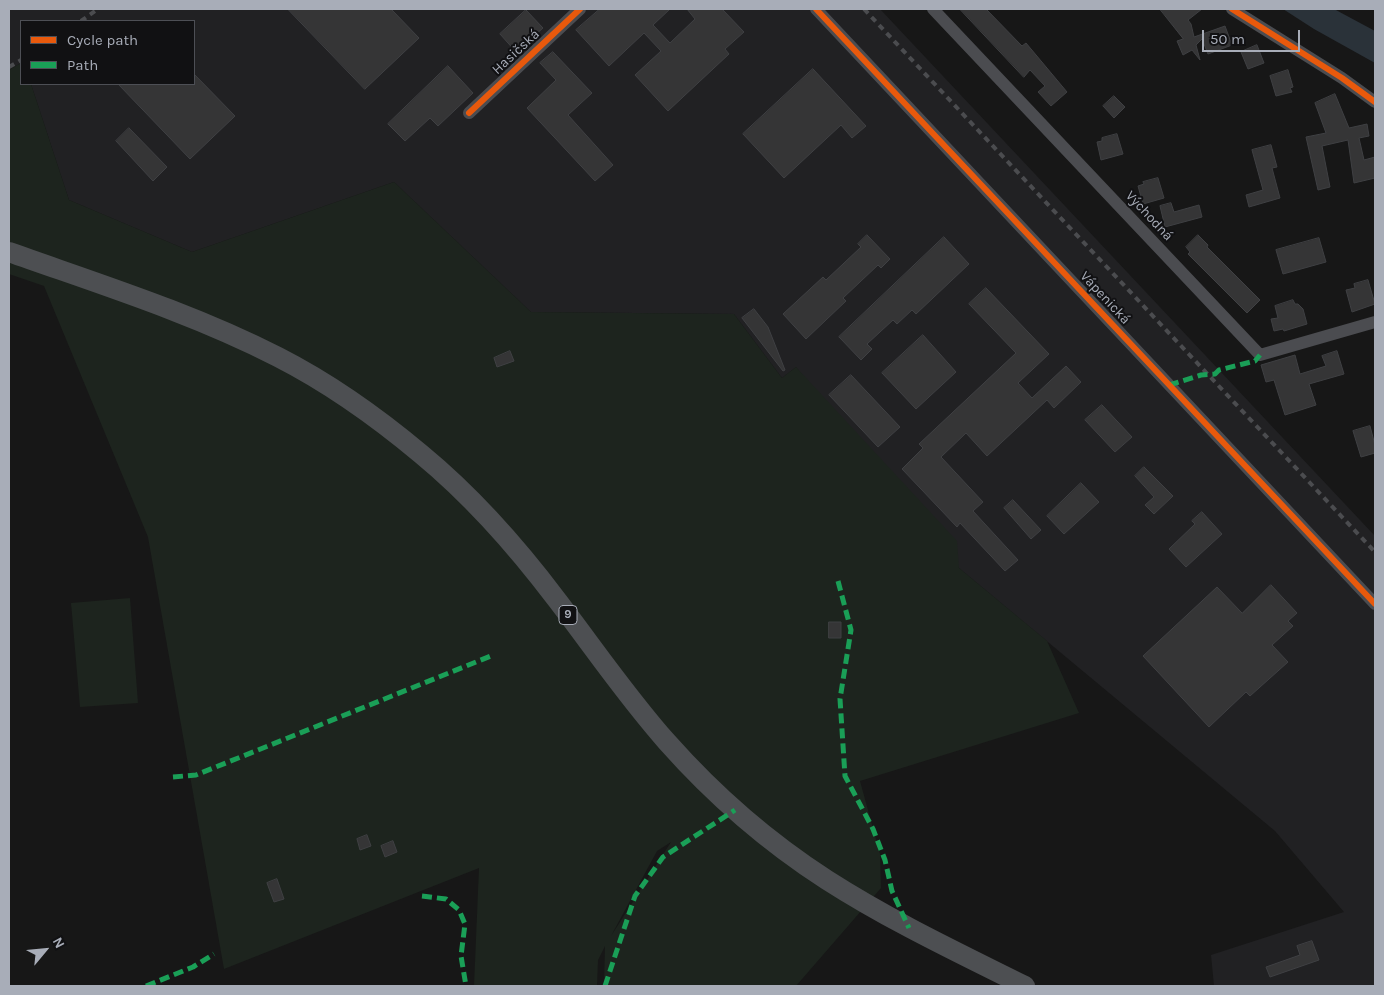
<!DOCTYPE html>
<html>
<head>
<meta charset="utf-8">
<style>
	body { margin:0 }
	#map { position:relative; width:1384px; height:995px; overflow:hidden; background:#171717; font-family:Karla,sans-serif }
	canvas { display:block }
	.frame { position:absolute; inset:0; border:10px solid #a8adb8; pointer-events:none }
	.legend { position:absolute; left:20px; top:20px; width:175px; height:65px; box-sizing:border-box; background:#111113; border:1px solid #4d4f55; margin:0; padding:6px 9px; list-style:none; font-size:15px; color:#a8adb8 }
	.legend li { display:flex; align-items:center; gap:10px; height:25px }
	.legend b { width:25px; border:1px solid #4d4f55 }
	.north { position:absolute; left:20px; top:925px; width:50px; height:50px; -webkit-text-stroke:4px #111113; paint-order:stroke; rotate:62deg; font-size:14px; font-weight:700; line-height:20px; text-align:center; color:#a8adb8 }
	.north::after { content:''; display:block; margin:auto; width:18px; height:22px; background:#a8adb8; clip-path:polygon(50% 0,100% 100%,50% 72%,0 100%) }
	.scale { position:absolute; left:1202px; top:30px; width:98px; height:22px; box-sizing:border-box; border:2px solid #a8adb8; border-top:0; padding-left:6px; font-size:15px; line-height:18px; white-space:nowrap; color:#a8adb8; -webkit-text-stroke:4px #111113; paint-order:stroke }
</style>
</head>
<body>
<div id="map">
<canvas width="1384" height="995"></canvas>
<div class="frame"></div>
<ul class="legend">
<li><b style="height:6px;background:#e8590c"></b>Cycle path</li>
<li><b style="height:6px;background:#1a9f57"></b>Path</li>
</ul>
<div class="north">N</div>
<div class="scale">50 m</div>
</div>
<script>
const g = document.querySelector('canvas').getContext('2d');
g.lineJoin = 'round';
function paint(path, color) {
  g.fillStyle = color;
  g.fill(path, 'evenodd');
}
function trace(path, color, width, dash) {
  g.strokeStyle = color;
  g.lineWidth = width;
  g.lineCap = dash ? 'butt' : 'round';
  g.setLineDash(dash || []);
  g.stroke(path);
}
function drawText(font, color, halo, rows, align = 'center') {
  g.font = font + ' Karla,sans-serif';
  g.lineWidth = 4;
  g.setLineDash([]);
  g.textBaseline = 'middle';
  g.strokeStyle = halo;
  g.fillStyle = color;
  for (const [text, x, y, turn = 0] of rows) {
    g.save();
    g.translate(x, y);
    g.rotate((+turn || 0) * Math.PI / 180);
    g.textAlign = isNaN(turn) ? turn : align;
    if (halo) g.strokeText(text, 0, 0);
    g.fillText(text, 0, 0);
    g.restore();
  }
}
const built = new Path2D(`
	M9,9H880L1375,536V986H1214L1211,955L1344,912L1275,831L959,568L796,367L782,378L734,314L531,312L394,182L192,252L69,200L31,84H194V21H21V63L9,70Z`);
const green = new Path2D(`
	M21,63V84H31L69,200L192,252L394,182L531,312L734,314L782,378L796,367L957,541L959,568L1047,641L1079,713L860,781L880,854L881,888L796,986H604L605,946L598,960L597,986H474L479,868L224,969L148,537L44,286L9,274V70ZM671,842L611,936L657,851Z
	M130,598L138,703L80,707L71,603Z`);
const water = new Path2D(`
	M1283,9H1334L1375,31V63L1314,29Z`);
const building = new Path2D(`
	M288,9H391L419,38L365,89Z
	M600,9H670L653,25L670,43L695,19L687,9H722L744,32L725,49L729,54L668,111L635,75L661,51L644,33L609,66L576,30Z
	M960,9H986L1022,46L1026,43L1067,92L1051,106L1038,92L1045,86L1030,70L1024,77Z
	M1160,9H1202L1188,20L1191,24L1194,37L1225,26L1232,45L1208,54L1202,39L1196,45L1200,60L1192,50L1183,55L1177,41L1183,39Z
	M526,10L543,28L516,52L500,34Z
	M1257,45L1264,63L1248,69L1241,52Z
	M553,52L592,93L568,115L613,165L595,181L527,108L556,80L540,63Z
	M448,66L473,93L438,126L430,118L405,141L388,124Z
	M813,69L866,126L852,138L841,125L784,178L743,134Z
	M1288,70L1293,87L1290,88L1292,92L1276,96L1270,76Z
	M194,74L235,116L190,159L118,84H194Z
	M1335,94L1349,128L1367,124L1369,136L1359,138L1364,160L1375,157V178L1354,183L1348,140L1322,146L1330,187L1318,190L1306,137L1326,133L1315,103Z
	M1114,96L1125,107L1114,118L1103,106Z
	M129,128L167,167L153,181L116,141Z
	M1117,134L1123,154L1101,160L1097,142L1102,141V138Z
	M1271,145L1277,167L1272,168L1280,198L1249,207L1246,195L1263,190L1252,150Z
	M1158,178L1164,198L1143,204L1138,186L1144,184L1143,182Z
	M1171,203L1174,212L1199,205L1202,217L1165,227L1160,206Z
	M867,235L890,259L881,268L878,265L843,298L846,301L806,339L783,314L823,277L826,280L861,247L858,244Z
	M1198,235L1208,245L1207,247L1260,300L1247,313L1188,254L1190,252L1186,247Z
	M944,237L969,264L916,314L912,310L897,324L893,320L867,344L872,349L861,360L839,337Z
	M1319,238L1326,262L1283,274L1276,250Z
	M1368,280L1375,304L1352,312L1346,290L1355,288L1354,284Z
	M986,288L1049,354L1018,383L1032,398L1066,366L1081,382L1054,408L1047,400L987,456L966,433L941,457L983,502L973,511L1018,560L1005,571L960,523L957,527L902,469L923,448L919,444L1016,353L969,304Z
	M1293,300L1295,304H1298L1303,309L1307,324L1284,331L1283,329L1274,331L1271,319L1278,318L1275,306Z
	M754,309L768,327L785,370L783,371L742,318Z
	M923,335L956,372L916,409L882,373Z
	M510,351L514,361L497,367L494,358Z
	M1337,351L1344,374L1309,384L1316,405L1285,415L1274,380L1266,382L1261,365L1295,355L1300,374L1326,366L1322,356Z
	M851,375L900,427L878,447L829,395Z
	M1102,405L1132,437L1115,452L1085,420Z
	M1370,426L1375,445V453L1361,457L1353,431Z
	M1144,467L1173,496L1154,514L1145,505L1154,497L1135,476Z
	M1081,483L1099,502L1064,534L1047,516Z
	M1013,500L1041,530L1031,539L1004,508Z
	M1202,512L1222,534L1186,567L1169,549L1195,524L1192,521Z
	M1271,585L1297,613L1288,621L1293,626L1272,645L1288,662L1250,696L1246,692L1209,727L1143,656L1217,587L1242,613Z
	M829,622H841V638H829Z
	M367,835L371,846L360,850L357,839Z
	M393,841L397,852L385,857L381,846Z
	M277,879L284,899L274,902L267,883Z
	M1312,941L1319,960L1270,977L1266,967L1300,955L1297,946Z`);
const minor = new Path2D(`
	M816,9L1375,604
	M933,9L1260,355L1375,322
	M1232,9L1342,78L1375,102
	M469,113L580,9`);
const primary = new Path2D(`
	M9,252C99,284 192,313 278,357C329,383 378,418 421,454C472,496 517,547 557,600C593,647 627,697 667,742C714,795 768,842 827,880C891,921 959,953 1025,986`);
const rail = new Path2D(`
	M864,9L1375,552
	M81,21L98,9
	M9,67L21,60`);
const quiet = new Path2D(`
	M1169,385L1201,375L1215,374L1219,370L1255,361L1260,355
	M838,581L851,630L840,699L845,776L873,829L885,860L892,891L909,928
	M173,777L196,775L491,656
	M422,896L446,899L459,910L465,924L461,956L466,986
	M146,986L193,967L214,954
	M605,986L635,896L663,857L735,810`);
const cycleway = new Path2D(`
	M816,9L1375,604
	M1232,9L1342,78L1375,102
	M469,113L580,9`);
const shields = [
	[568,615,18]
];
const shieldNames = [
	["9",568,615]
];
const streetNames = [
	["Hasičská",516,52,-43],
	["Východná",1149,216,47],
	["Vápenická",1105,298,47]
];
paint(built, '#212123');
paint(green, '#1d241e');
paint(water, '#2a3239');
paint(building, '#353536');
trace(building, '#3f4043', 1);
trace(minor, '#4b4c50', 12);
trace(primary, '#4d4f52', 20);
trace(rail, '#4b4c4f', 4, [6, 5]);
trace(quiet, '#1a9f57', 5, [10, 5]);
trace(cycleway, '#e8590c', 6);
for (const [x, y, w] of shields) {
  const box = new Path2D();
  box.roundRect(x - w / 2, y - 9.5, w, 19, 4);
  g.fillStyle = '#111113';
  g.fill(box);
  trace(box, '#a8adb8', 1);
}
drawText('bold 12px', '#a8adb8', null, shieldNames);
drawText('14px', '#a8adb8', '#111113', streetNames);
</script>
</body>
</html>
